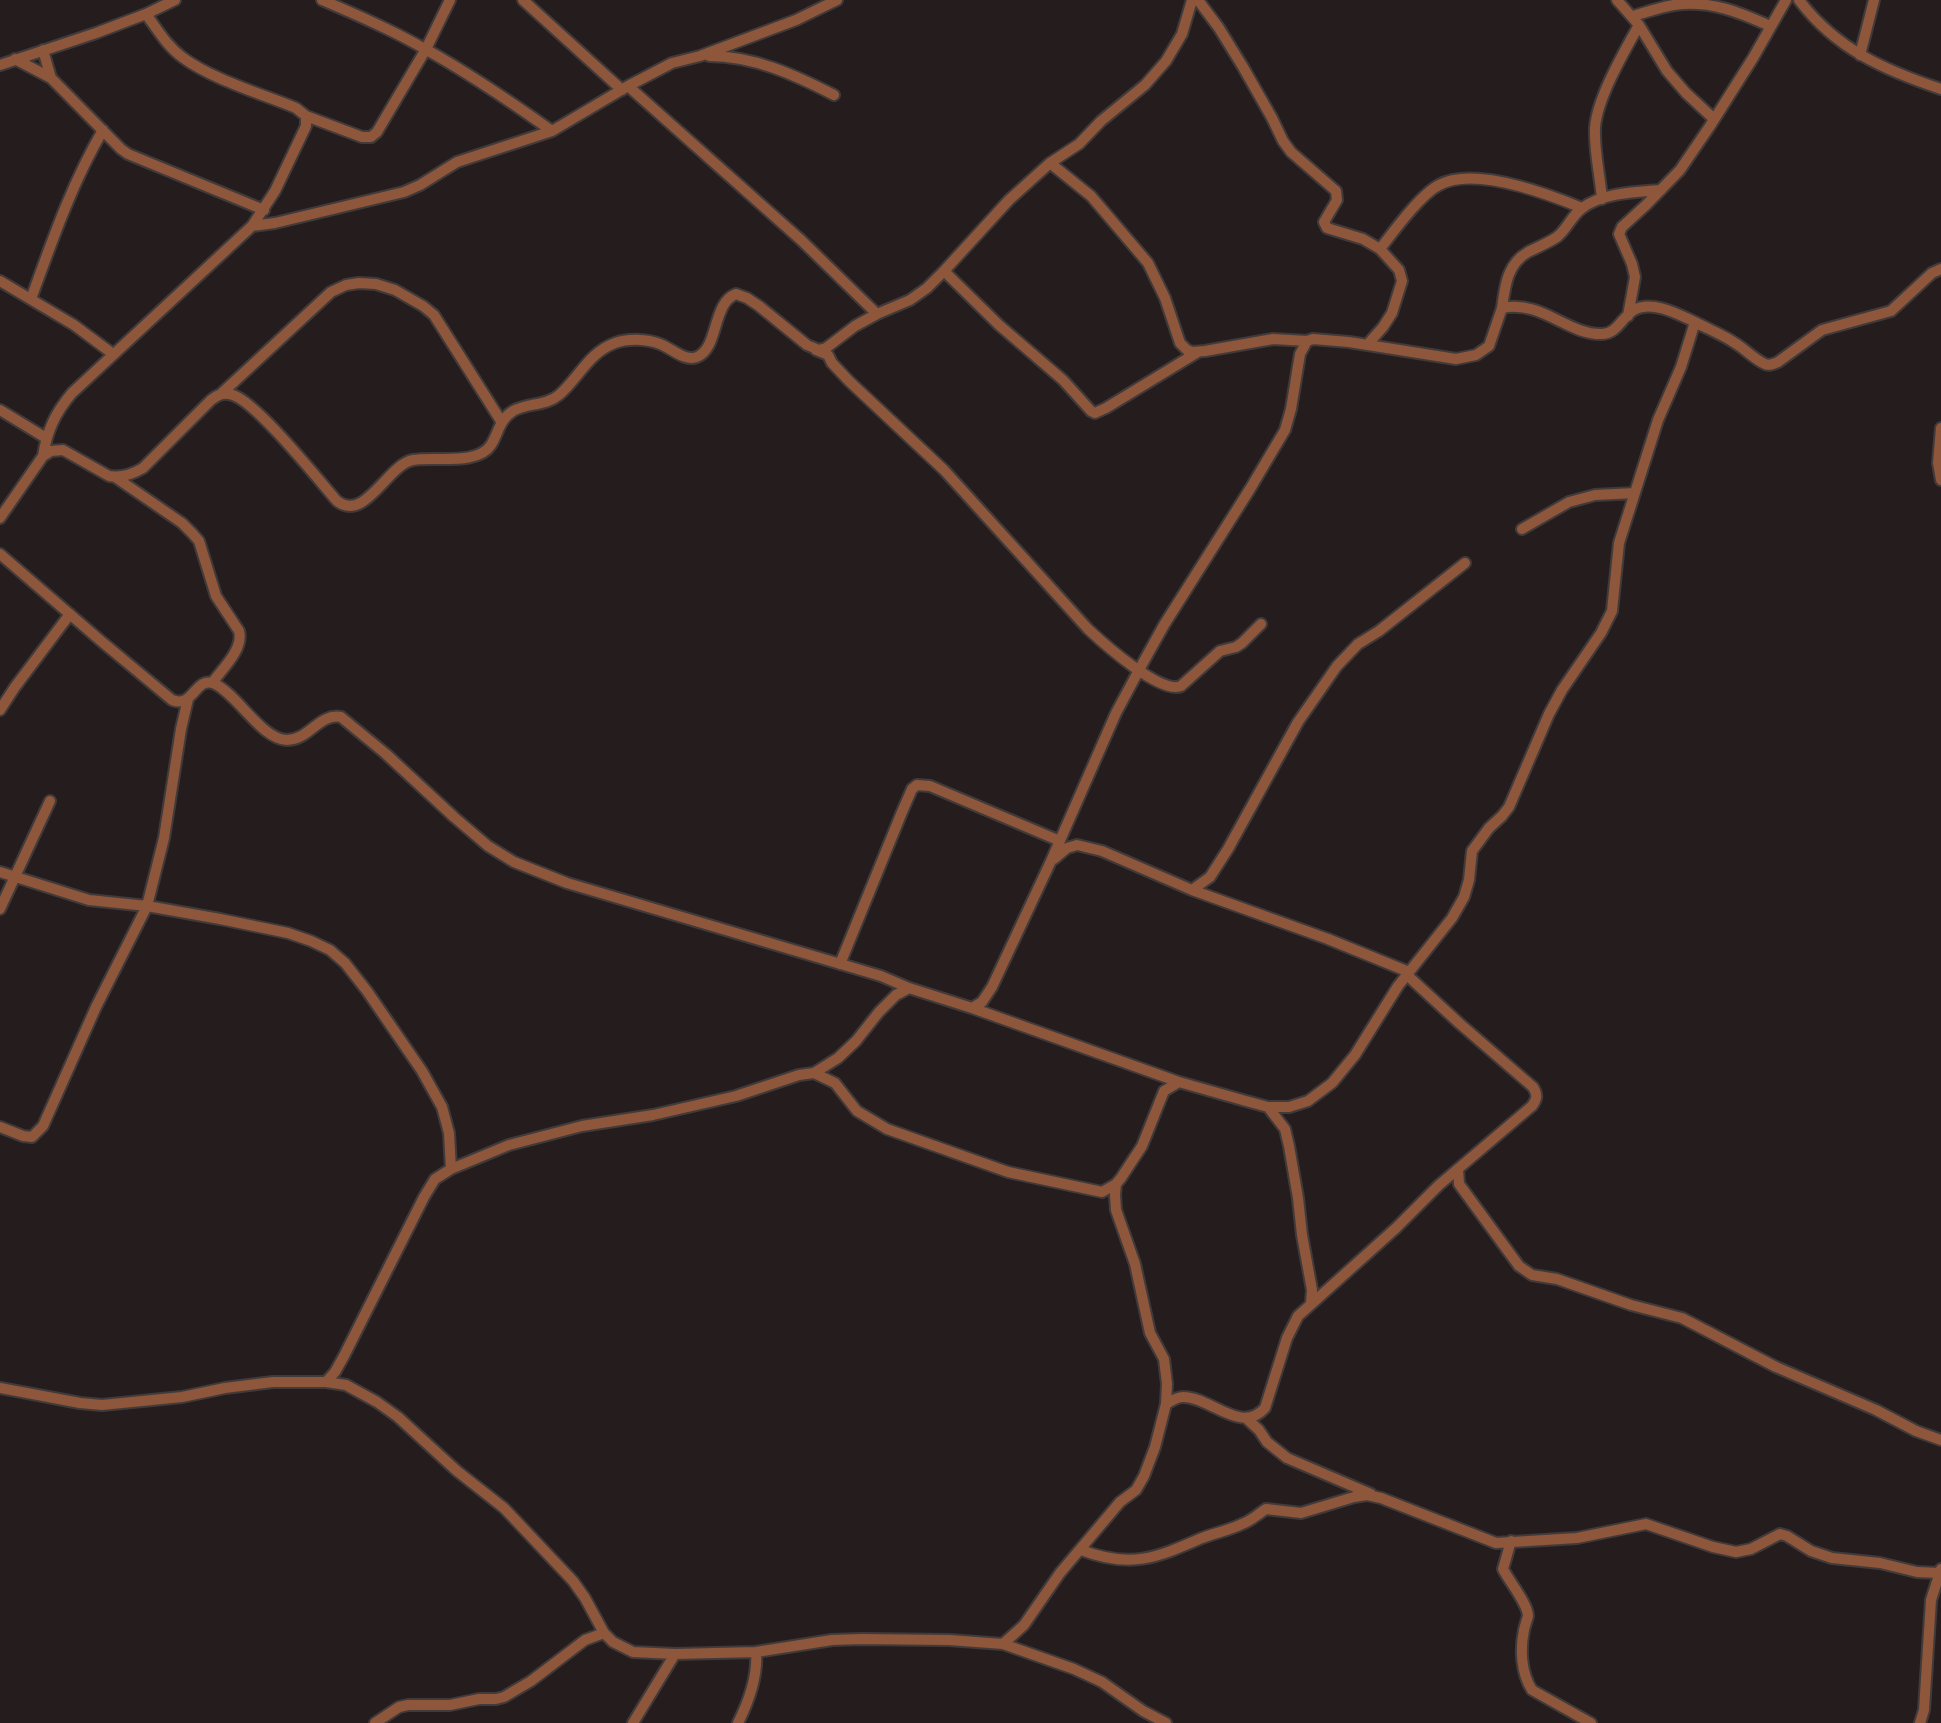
<!DOCTYPE html>
<html>
<head>
<meta charset="utf-8">
<style>
	body { margin:0 }
	canvas { display:block; background:#251d1d }
</style>
</head>
<body>
<canvas width="1941" height="1723"></canvas>
<script>
const g = document.querySelector('canvas').getContext('2d');
g.lineJoin = 'round';
function trace(path, color, width, dash) {
  g.strokeStyle = color;
  g.lineWidth = width;
  g.lineCap = dash ? 'butt' : 'round';
  g.setLineDash(dash || []);
  g.stroke(path);
}
const minor = new Path2D(`
	M322,0C357,15 392,30 425,49C469,73 511,102 552,131
	M523,0L622,90
	M1198,0L1219,28L1243,67L1272,118L1283,141L1291,152L1336,191L1337,200L1324,222L1327,228L1363,239L1380,249L1399,270L1402,281L1392,313L1383,327L1367,345
	M1617,0L1639,25L1667,71L1686,93L1714,119
	M1799,0C1836,49 1884,70 1941,89
	M1633,16C1647,12 1661,7 1674,5C1710,0 1739,12 1770,26
	M43,50L51,78
	M1860,55L1874,0
	M709,56C754,56 795,75 834,95
	M15,59L51,78L121,149L128,154L264,210
	M0,65L96,33L146,14L175,0
	M628,86L801,240L877,314
	M306,116L362,137H371L377,132L426,49L450,0
	M1050,163L1091,196L1148,263L1165,298L1180,343L1187,350L1192,352L1205,351L1273,339L1307,341
	M1602,199C1600,175 1594,152 1595,128C1597,98 1624,52 1639,25
	M252,226L275,223L404,192L420,185L457,162L552,131L628,86L672,63L700,56L796,20L837,0
	M1380,249C1394,231 1420,195 1439,185C1474,166 1548,194 1582,208
	M944,271L999,325L1063,380L1091,411L1095,413L1106,408L1198,352
	M0,281L74,325L113,354
	M31,299C52,241 72,183 103,130
	M1502,308C1505,286 1507,264 1528,252C1538,247 1548,243 1557,237C1567,229 1571,217 1581,209C1601,193 1635,192 1661,190
	M1628,316L1635,277L1632,264L1619,234L1622,227L1646,205L1680,170L1710,126L1753,58L1786,0
	M816,350L828,355L832,363L849,381L944,470L1088,629C1103,643 1161,695 1181,686L1220,651L1236,647L1242,643L1261,624
	M222,393L331,292L346,285L359,283L376,284L395,290L423,306L434,315L501,421
	M0,410L46,438
	M1941,428L1938,463L1941,480
	M43,456C47,431 55,413 72,393L252,226L275,191L306,126V116L296,108C262,94 211,79 182,57C167,46 157,29 146,14
	M115,477L182,523L192,533L199,541L216,596L239,631C244,649 222,669 212,683
	M0,518L43,456L51,451L63,450L109,476C121,478 133,474 143,468L211,400C219,394 224,392 233,395C257,403 317,478 337,501C365,523 388,464 413,460C435,456 477,466 491,445C499,432 499,420 513,411C527,403 546,406 559,395C579,378 588,353 615,343C628,338 647,339 660,344C671,348 685,362 697,357C719,348 712,303 736,294L747,298L759,306L807,345L819,350L826,348L855,326L877,314L910,300L927,288L944,271L1009,200L1050,163L1079,144L1101,121L1145,85L1166,61L1182,34L1192,0
	M1522,529L1569,502L1595,495L1635,493
	M0,554L101,641L172,700C194,709 195,675 215,684C238,695 261,739 287,740C309,740 319,713 341,717L386,754L454,817L488,846L514,862L567,883L881,976L909,988
	M0,710L15,687L70,614
	M1054,859L1067,848L1077,845L1102,851L1192,890L1328,939L1409,972
	M0,872L89,900L147,906L220,919L288,933L311,941L330,950L345,963L367,991L422,1071L442,1107L445,1118L449,1133L451,1169
	M1192,890L1210,877L1228,849L1298,722L1337,666L1358,644L1379,631L1465,563
	M0,909L50,801
	M840,964L902,812L912,789L917,785L930,786L1060,841
	M972,1008L1179,1082L1246,1101L1268,1107H1289L1308,1101L1332,1083L1355,1055L1398,986L1452,918L1464,897L1469,880L1472,851L1489,828L1502,816L1509,807L1549,714L1562,690L1601,633L1612,611L1619,543L1658,420L1681,367L1695,322
	M814,1073L835,1083L857,1111L887,1129L1008,1172L1102,1192L1116,1184L1121,1178L1142,1146L1164,1091L1179,1082
	M1268,1107L1285,1129L1289,1146L1298,1198L1302,1235L1312,1290L1311,1303
	M0,1127L23,1136L32,1137L43,1126L96,1007L147,906L164,838L181,729L188,699
	M1458,1169L1459,1184L1519,1266L1532,1275L1557,1279L1631,1305L1682,1318L1776,1367L1876,1410L1916,1431L1941,1440
	M326,1382L335,1372L344,1356L424,1197L435,1179L451,1169L509,1145L582,1126L653,1115L736,1096L799,1075L814,1073L838,1058L856,1041L879,1012L896,995L909,988L972,1008L982,1002L992,987L1051,861L1116,713L1139,670L1164,625L1250,489L1285,430L1291,409L1300,354L1307,341L1313,339L1349,342L1456,359L1476,355L1489,346L1502,308C1543,300 1567,335 1602,334C1617,334 1622,317 1634,310C1652,300 1678,314 1695,322C1708,329 1723,335 1735,343C1745,349 1754,359 1765,364C1770,366 1773,364 1778,362L1822,330L1891,311L1932,273L1941,269
	M0,1388L80,1403L102,1405L182,1397L225,1388L273,1382H326L346,1385L377,1402L398,1417L457,1471L504,1508L573,1581L585,1598L604,1633L613,1642L633,1652L675,1654L756,1652L832,1640L861,1639L949,1640L1003,1644L1074,1669L1102,1682L1143,1711L1166,1723
	M1166,1404C1171,1401 1177,1397 1183,1397C1211,1397 1241,1435 1265,1408L1287,1338L1298,1316L1396,1228L1439,1185L1532,1106C1537,1099 1538,1095 1533,1087L1459,1023L1407,975
	M1246,1418L1259,1430L1267,1442L1287,1458L1371,1494
	M1511,1541L1503,1569C1509,1581 1528,1604 1528,1616C1527,1620 1525,1625 1524,1630C1520,1649 1521,1673 1532,1690L1591,1723
	M1081,1550C1131,1569 1156,1558 1202,1538C1215,1533 1230,1530 1242,1524C1251,1521 1258,1514 1266,1509L1301,1513L1354,1497L1367,1495L1381,1498L1496,1543L1577,1538L1646,1524L1713,1547L1736,1552L1751,1549L1780,1534L1787,1536L1811,1551L1832,1558L1880,1563L1917,1572L1939,1573
	M1003,1644L1024,1625L1060,1573L1104,1521L1120,1502L1136,1490L1144,1476L1155,1447L1166,1404L1167,1384L1164,1359L1150,1333L1135,1264L1116,1210L1115,1195L1116,1184
	M375,1723L399,1707L408,1705H450L479,1699H496L504,1697L531,1681L585,1640L604,1633
	M633,1723L675,1654
	M738,1723C749,1701 758,1677 756,1652
	M1920,1723L1924,1710L1931,1600L1941,1569`);
trace(minor, '#413a3a', 14);
trace(minor, '#8e563a', 10);
</script>
</body>
</html>
